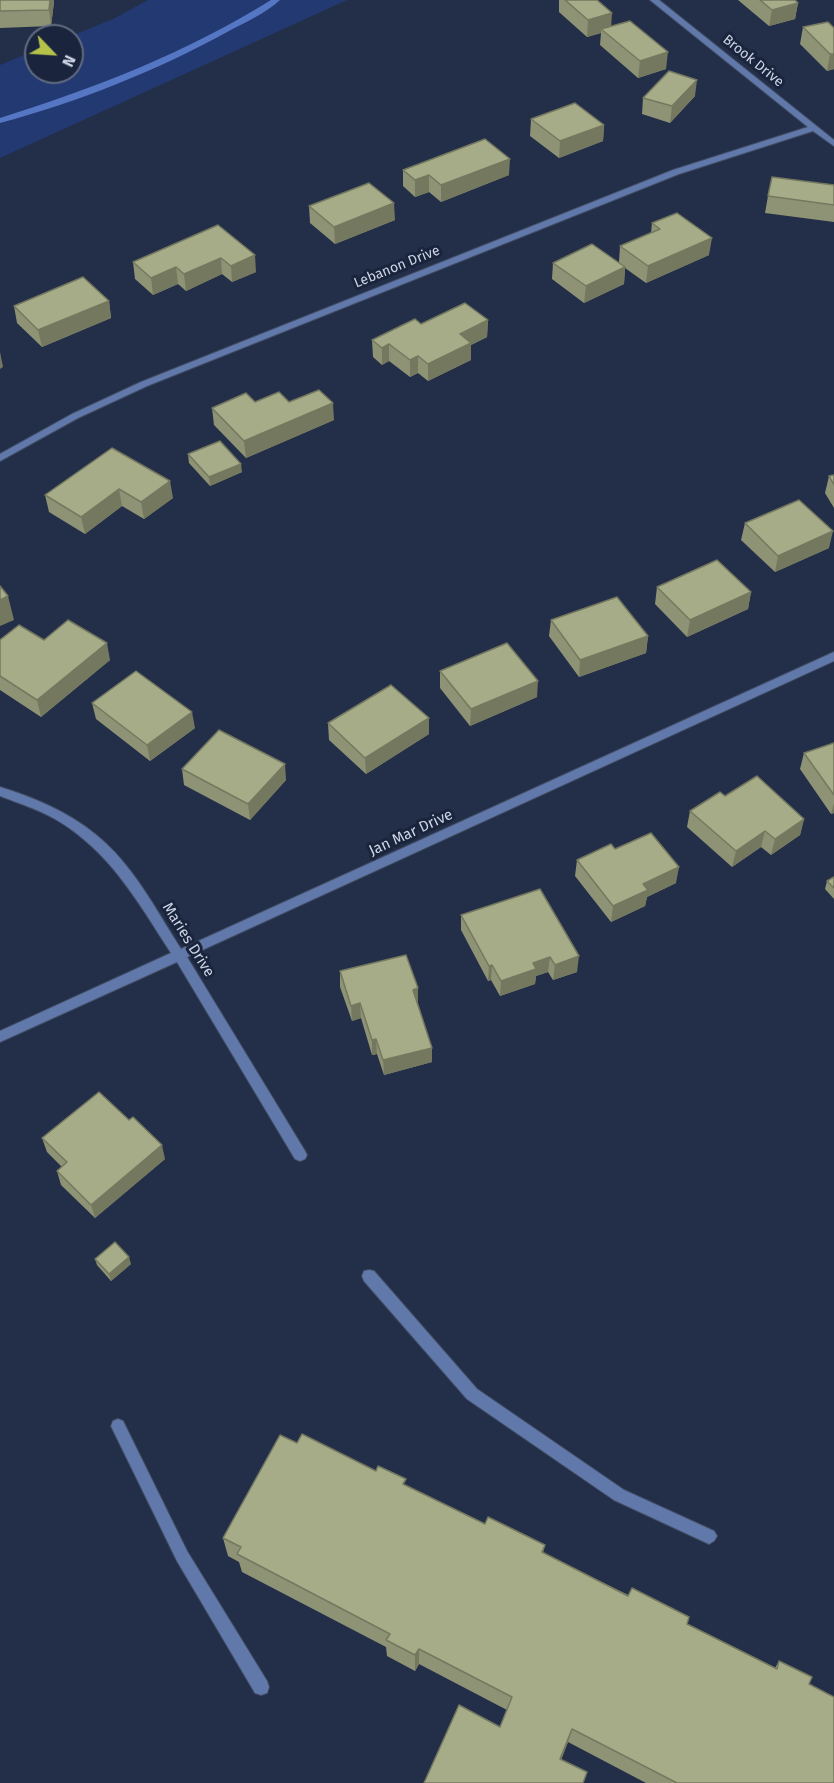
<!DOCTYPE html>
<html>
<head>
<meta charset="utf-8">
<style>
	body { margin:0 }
	#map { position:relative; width:834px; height:1783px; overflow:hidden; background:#232f48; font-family:"Fira Sans",sans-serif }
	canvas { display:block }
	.north { position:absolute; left:24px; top:24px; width:60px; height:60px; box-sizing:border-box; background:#1a253d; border:2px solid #616b80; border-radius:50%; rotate:115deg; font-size:16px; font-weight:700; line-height:24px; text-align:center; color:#ccd4e5 }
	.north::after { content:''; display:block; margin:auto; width:21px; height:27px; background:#b5c249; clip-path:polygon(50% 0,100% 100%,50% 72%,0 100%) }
</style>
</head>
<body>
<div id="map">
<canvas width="834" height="1783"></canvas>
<div class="north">N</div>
</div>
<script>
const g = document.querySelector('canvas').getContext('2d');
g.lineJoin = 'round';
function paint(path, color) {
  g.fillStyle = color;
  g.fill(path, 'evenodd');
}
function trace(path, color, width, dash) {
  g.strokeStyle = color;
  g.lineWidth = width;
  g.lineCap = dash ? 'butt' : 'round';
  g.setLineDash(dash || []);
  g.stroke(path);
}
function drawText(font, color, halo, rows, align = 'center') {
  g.font = font + ' "Fira Sans",sans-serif';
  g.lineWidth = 6;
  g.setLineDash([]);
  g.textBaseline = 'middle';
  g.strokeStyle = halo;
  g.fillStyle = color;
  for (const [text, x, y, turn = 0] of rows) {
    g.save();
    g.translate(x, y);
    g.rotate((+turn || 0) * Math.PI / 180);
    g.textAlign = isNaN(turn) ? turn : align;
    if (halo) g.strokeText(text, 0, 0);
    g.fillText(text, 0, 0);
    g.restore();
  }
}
const green = new Path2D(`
	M148,0H347L0,158V65L36,50V72H72L71,36L113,19Z`);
const stream = new Path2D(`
	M271,0H280C266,13 246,22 229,31C158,70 79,102 0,123V118C95,88 186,53 271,0Z`);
const lane = new Path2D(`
	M369,1270L374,1271L477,1389L624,1490L714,1531L717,1536L714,1541L709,1544L614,1500L467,1399L364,1281L362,1276L364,1271Z
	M118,1419L123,1421L187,1551L267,1681L269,1687L267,1693L261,1695L255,1693L177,1561L111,1426L113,1421Z`);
const street = new Path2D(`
	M650,0H659L834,140V146L813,131L679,174L147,386L78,418L0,461V454L72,414L141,382L673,170L808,127Z
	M834,652V661L187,957L305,1151L307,1155L305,1159L300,1161L295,1159L177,962L0,1042V1031L171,953C138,902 110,851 55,819C38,809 18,803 0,796V787C33,797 68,812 95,834C132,863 156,910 181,949Z`);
const wall = new Path2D(`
	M0,0L54,2L51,26L0,28Z
	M559,0H597L611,26L666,69L638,78L600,45L601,33L587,37L559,12Z
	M738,0H795L798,3L795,19L769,26Z
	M828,22L834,69L827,71L800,44L803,27Z
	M695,96L670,123L642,114L643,98Z
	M531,119L604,125L603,141L559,158L530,136Z
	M403,170L509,175L441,202L429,192L415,197L403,186Z
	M834,185V222L765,213L768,196Z
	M309,206L395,220L335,244L310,223Z
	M652,223L709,255L646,283L625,268L624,284L584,303L552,279L553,263L619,262L620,246L651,233Z
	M218,225L256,272L232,282L222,274L186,291L178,284L153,295L135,279L133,262Z
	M109,301L111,318L42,347L17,323L14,306Z
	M488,320L487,337L471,345V360L428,381L418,373L410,377L389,361L382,365L373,357L372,340L421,324Z
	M255,402L334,420L246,458L214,425L212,408Z
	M112,448L173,498L144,519L122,506L85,534L49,512L45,495Z
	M188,454L242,472L210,486L189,463Z
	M834,475V508L825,493L829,476Z
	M745,523L829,548L775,572L741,540Z
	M657,587L751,592L748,609L687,637L655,604Z
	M551,620L648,636L646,653L579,677L549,636Z
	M0,640L110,660L41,717L0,690Z
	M440,671L537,697L470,726L440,688Z
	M92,703L195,728L150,761L96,719Z
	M328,723L429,734L366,774L329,740Z
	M834,743V813L831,814L800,769L804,753Z
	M182,769L286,780L250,820L184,785Z
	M725,796L804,819L800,835L771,855L761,847L732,867L687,827L690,811Z
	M615,849L676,883L647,897L645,906L611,922L575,876L577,860Z
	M834,877V899L825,889L827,881Z
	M540,889L577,972L553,980L548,972L536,976L535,984L500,996L491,980L488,981L461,930V915Z
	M340,971L418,1004L432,1048V1062L384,1075L377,1054L372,1055L361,1018L352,1021L340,987Z
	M42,1138L165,1159L95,1218L61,1185L57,1171L62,1167L47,1152Z
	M95,1259L131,1264L111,1281L97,1265Z
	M297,1443L406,1486L485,1524L545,1545L543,1553L687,1624L775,1668L779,1661L809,1684L834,1783H646L568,1742L561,1760L500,1727L507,1710L419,1664L415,1671L387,1656L386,1647L242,1572L239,1562L228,1556L223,1538Z`);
const shadedWall = new Path2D(`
	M50,0H54V2L51,26L49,10Z
	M798,3L795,19L769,26L772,10Z
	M612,13L611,30L601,29V33L587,37L588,20Z
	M668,52L666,69L638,78L640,61Z
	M830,54H834V69L827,71Z
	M697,80L695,96L670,123L672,106Z
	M604,125L603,141L559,158L560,141Z
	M510,159L509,175L441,202V185Z
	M429,175V192L415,197V180Z
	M394,203L395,220L335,244L334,227Z
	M712,238L709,255L646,283L648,266Z
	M255,255L256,272L232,282L231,266Z
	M221,258L222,274L186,291L184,274Z
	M176,267L178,284L153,295L151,278Z
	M625,267L624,284L584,303L586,286Z
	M109,301L111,318L42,347L38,330Z
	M488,320L487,337L471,345V360L428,381V364L460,334Z
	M389,344V361L382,365V348Z
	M0,352L3,367L0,369Z
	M418,356V373L410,377V360Z
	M333,403L334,420L246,458L244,441Z
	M241,464L242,472L210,486L209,477Z
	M170,481L173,498L144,519L141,502Z
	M119,489L122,506L85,534L81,517Z
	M833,531L829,548L775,572L778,556Z
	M751,592L748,609L687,637L690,620Z
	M8,596L14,620L0,626V600Z
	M648,636L646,653L579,677L580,660Z
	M107,643L110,660L41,717L37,700Z
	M538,681L537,697L470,726L471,709Z
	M192,712L195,728L150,761L147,745Z
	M429,718V734L366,774L365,758Z
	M285,764L286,780L250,820L248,804Z
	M834,803V813L831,814Z
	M804,819L800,835L771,855L775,839Z
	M765,831L761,847L732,867L736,851Z
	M679,867L676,883L647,897L645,906L611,922L613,906L643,884Z
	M579,956L577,972L553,980L555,965Z
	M550,957L548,972L536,976L535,984L500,996L501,981L533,963Z
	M492,965L491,980L488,981L489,966Z
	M418,988V1004L413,1005V990Z
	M360,1003L361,1018L352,1021L351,1006Z
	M376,1039L377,1054L372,1055V1040Z
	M432,1048V1062L384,1075L383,1060Z
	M162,1145L165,1159L95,1218L91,1205Z
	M129,1257L131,1264L111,1281L109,1274Z
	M419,1649V1664L415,1671V1655Z
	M572,1729L568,1742L556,1772L560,1759Z`);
const building = new Path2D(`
	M0,0H50L49,10L0,11Z
	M565,0H597L612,13L588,20Z
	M760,0H795L798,3L772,10Z
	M630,21L668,52L640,61L601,29Z
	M828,22L834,28V54H830L803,27Z
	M669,71L697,80L672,106L643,98Z
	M575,103L604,125L560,141L531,119Z
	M485,139L510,159L441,185L429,175L415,180L403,170Z
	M772,177L834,185V205L768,196Z
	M369,183L394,203L334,227L309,206Z
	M677,213L712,238L648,266L620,246L660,229L652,223Z
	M218,225L255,255L231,266L221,258L184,274L176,267L151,278L133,262Z
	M592,244L625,267L586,286L553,263Z
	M83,277L109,301L38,330L14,306Z
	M465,303L488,320L460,334L471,343L428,364L418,356L410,360L389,344L382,348L372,340L415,319L421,324Z
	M319,390L333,403L244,441L212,408L246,393L255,402L279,392L289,402Z
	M220,441L241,464L209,477L188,454Z
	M112,448L170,481L141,502L119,489L81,517L45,495Z
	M834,475V485L829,476Z
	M799,500L833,531L778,556L745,523Z
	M717,560L751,592L690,620L657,587Z
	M0,586L8,596L0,600Z
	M617,597L648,636L580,660L551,620Z
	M68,620L107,643L37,700L0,676V640L19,625L44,640Z
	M507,643L538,681L471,709L440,671Z
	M136,671L192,712L147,745L92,703Z
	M391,685L429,718L365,758L328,723Z
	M219,730L285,764L248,804L182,769Z
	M834,743V795L804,753Z
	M757,776L804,819L775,839L765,831L736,851L690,811L720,792L725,796Z
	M651,833L679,867L643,884L648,890L613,906L577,860L611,844L615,849Z
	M834,877V888L827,881Z
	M540,889L579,956L555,965L550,957L533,963L536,969L501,981L492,965L489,966L461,915Z
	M406,955L418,988L413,990L432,1048L383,1060L376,1039L372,1040L360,1003L351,1006L340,971Z
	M99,1092L129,1120L133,1117L162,1145L91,1205L57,1171L67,1162L42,1138Z
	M115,1242L129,1257L109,1274L95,1259Z
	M302,1434L376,1471L378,1466L406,1479L403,1484L485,1524L488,1517L545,1545L542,1552L628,1596L632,1588L689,1617L687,1624L777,1669L779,1661L812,1677L809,1684L834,1697V1783H677L572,1729L560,1759L587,1772L583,1783H424L459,1705L500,1727L512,1697L419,1649L415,1655L386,1640L390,1634L237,1554L241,1547L223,1538L280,1435L297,1443Z`);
const farStreetnames = [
	["Brook Drive",753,61,39],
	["Lebanon Drive",397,267,-22]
];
const streetNames = [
	["Jan Mar Drive",411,833,-25],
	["Maries Drive",188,940,58]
];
paint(green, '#223971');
paint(stream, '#5476c3');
trace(lane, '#414d64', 2);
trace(street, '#414d64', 2);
paint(lane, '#6178ab');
paint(street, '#6178ab');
paint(wall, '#8f9375');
paint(shadedWall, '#74785f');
paint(building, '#a6ab88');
trace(building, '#74785f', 1.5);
drawText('14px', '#ccd4e5', '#1a253d', farStreetnames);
drawText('15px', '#ccd4e5', '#1a253d', streetNames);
</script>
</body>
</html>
